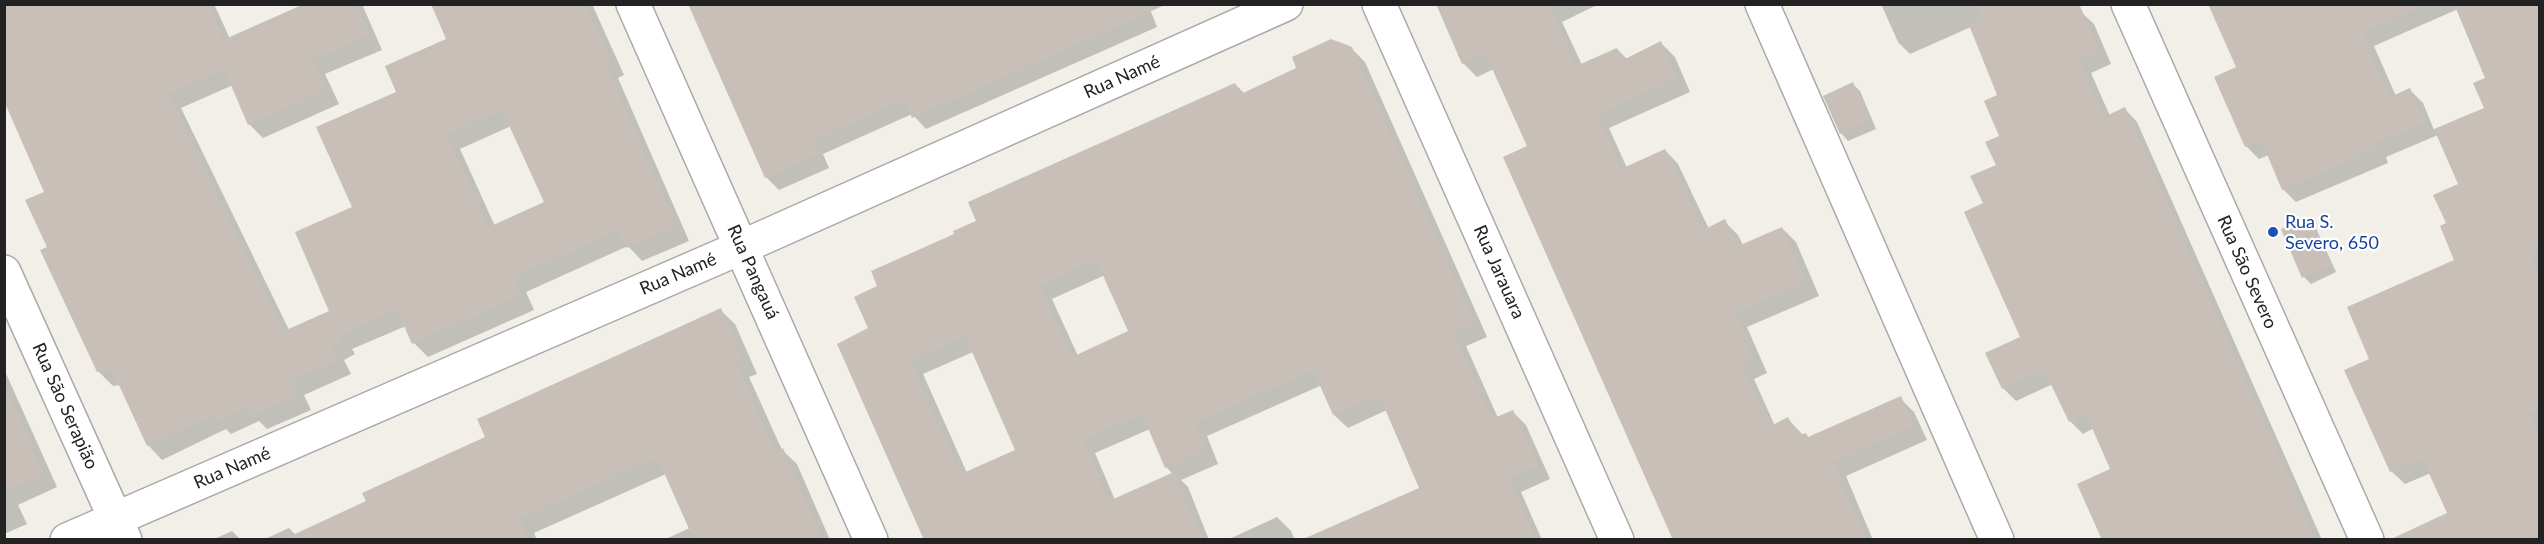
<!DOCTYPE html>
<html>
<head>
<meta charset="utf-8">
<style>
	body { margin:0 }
	#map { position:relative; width:2544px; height:544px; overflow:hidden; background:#f2efe9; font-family:Lato,sans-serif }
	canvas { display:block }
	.frame { position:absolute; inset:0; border:6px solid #222; pointer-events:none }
</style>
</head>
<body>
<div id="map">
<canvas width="2544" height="544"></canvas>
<div class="frame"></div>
</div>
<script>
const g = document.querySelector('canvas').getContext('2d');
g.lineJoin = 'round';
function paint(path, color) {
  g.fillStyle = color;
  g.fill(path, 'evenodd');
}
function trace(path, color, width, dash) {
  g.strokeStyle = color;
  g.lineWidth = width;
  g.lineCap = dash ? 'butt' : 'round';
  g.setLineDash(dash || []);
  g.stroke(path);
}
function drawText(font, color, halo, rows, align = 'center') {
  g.font = font + ' Lato,sans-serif';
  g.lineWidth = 4.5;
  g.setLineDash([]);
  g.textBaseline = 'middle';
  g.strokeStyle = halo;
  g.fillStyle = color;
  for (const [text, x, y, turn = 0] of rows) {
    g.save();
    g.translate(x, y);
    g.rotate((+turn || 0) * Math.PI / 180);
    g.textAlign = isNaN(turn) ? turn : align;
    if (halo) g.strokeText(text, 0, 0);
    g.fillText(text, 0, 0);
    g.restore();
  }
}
const shadow = new Path2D(`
	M4,4H214L230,39L308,4H362L382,50L325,74L339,104L263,138L249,124L233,85L181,108L289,330L333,317L354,208L398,93L448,40L433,4H592L624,75L618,78L689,241L642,261L628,246L526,292L534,310L428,357L414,343L406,326L352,349L355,354L344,360L351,374L304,395L311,410L267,429L259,421L231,434L226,429L162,460L148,445L120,385L113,386L98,371L49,248L46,192L8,105L4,107ZM511,126L546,203L495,226L460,149Z
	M689,4H1148L1157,27L926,129L912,114L823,154L829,168L779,190L766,177Z
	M1437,4H1599L1562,22L1582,65L1617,49L1627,59L1661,43L1675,57L1690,92L1609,128L1627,168L1665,150L1678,164L1709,229L1724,221L1738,235L1743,245L1782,228L1796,242L1819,296L1747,327L1767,373L1754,379L1775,426L1788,419L1803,435L1805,434L1809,438L1900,398L1914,412L1927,440L1846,476L1873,540H1675L1529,146L1494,69L1477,77L1463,63Z
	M1881,4H2065L2081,12L2094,24L2111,64L2091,73L2110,116L2125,109L2137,122L2322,540H2104L2112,469L2094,428L2083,434L2070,421L2053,384L2016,401L2003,388L2022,338L1998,166L2001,137L1999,96L1971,27L1910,54L1898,42Z
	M2210,4H2540V540H2422L2449,514L2431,473L2405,484L2391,471L2371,359L2456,261L2448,224L2460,184L2438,135L2386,157L2388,163L2296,202L2283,189L2269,155L2259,159L2246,146L2238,68ZM2458,9L2487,79L2486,108L2434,130L2423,103L2410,90L2396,96L2374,46Z
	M1351,48L1365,62L1487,337L1466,346L1498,418L1512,411L1526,425L1550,479L1521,492L1542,540H1305L1421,489L1387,410L1348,428L1334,415L1322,385L1207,436L1218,464L1181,480L1188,487L1209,540H926L870,329L879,287L978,221L1235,84L1245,94ZM1105,275L1130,332L1078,356L1052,299ZM973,352L1017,450L967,473L923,374ZM1150,429L1166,467L1173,474L1115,500L1095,453Z
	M1853,84L1860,91L1876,129L1848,141L1841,133Z
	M2308,218L2315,226L2336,272L2311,284L2304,277Z
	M720,310L735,324L757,374L749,377L782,450L797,464L830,540H663L690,528L666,474L534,533L537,540H263L289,528L296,535L368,502Z
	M4,369L57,487L18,505L27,524L4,534Z
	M1277,517L1291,531L1295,540H1227Z
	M232,531L241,540H212Z`);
const building = new Path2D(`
	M4,4H208L223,40L304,4H355L369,35L312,60L326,90L248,125L224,69L168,94L284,331L329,311L331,316L295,232L352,207L316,127L396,92L385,66L446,39L431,4H585L611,61L605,63L676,226L627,248L618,230L513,278L520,295L412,344L397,310L339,335L342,340L331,345L338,360L291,381L298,395L251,416L247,406L216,421L213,415L147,446L112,370L97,372L40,250L47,247L25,200L44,192L4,101ZM502,110L544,202L489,227L447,135Z
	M688,4H1167L912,118L904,100L812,141L817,155L765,178Z
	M1436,4H1548L1576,66L1617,48L1623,60L1661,41L1677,78L1597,114L1621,169L1665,149L1703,230L1725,219L1738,246L1782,227L1806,282L1735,313L1754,359L1741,365L1769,427L1788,417L1797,436L1806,433L1808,437L1901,396L1914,426L1833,462L1866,540H1673L1503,157L1527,146L1485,53L1462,64Z
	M1975,4H2079L2100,51L2079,60L2104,117L2125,107L2316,540H2102L2077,484L2110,469L2086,414L2069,422L2044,370L2002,389L1985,353L2020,337L1964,212L1983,203L1970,176L1996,165L1985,142L1999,136L1984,101L1997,95L1969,25L1982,19Z
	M2208,4H2427L2362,33L2390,97L2410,88L2425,122L2374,144L2376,149L2282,190L2261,140L2245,147L2214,77L2236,67Z
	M2454,4H2540V249L2528,251L2540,276V407L2528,413L2540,439V533L2525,540H2389L2447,513L2422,458L2390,472L2344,370L2369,359L2347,307L2454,260L2440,226L2446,223L2433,195L2458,184L2434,129L2484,108L2473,83L2485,78Z
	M1331,39L1352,47L1474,323L1453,332L1492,419L1513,410L1538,466L1508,478L1536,540H1301L1419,488L1379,395L1333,415L1313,370L1194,423L1206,450L1165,468L1142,414L1083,440L1109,501L1174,472L1203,540H924L837,344L868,328L854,297L877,286L871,271L954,234L953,231L976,221L968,202L1235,83L1241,94L1296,68L1292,57ZM1096,260L1128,331L1072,357L1040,286ZM965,336L1015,450L961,474L910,360Z
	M1853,82L1870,121L1840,134L1823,96Z
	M2309,217L2330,265L2302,278L2281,229Z
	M721,308L743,359L736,362L775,452L783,448L822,540H694L657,457L520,519L529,540H282L366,501L362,493L485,437L477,419Z
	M4,384L44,474L4,492Z`);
const minor = new Path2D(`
	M633,4L871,540
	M1379,4L1617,540
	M1762,4L1997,540
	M2128,4L2367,540
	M4,272L125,540
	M67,540L742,247L1286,4`);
const markers = [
	[2273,232,6,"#1a4fb4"]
];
const streetNames = [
	["Rua Namé",1122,77,-24],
	["Rua Pangauá",753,272,66],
	["Rua Jarauara",1499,272,66],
	["Rua São Severo",2247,272,66],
	["Rua Namé",678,274,-23],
	["Rua São Serapião",65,406,66],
	["Rua Namé",232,468,-23]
];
const transitNames = [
	["Rua S.",2285,222],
	["Severo, 650",2285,243]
];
paint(shadow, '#0003');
paint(building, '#c7bfb8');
trace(minor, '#a9a9a9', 36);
trace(minor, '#fff', 33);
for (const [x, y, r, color] of markers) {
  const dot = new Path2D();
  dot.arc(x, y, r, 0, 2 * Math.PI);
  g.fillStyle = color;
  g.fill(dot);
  trace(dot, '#fff', 2);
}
drawText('18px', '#222', '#fff', streetNames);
drawText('18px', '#164399', '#fff', transitNames, 'left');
</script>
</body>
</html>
